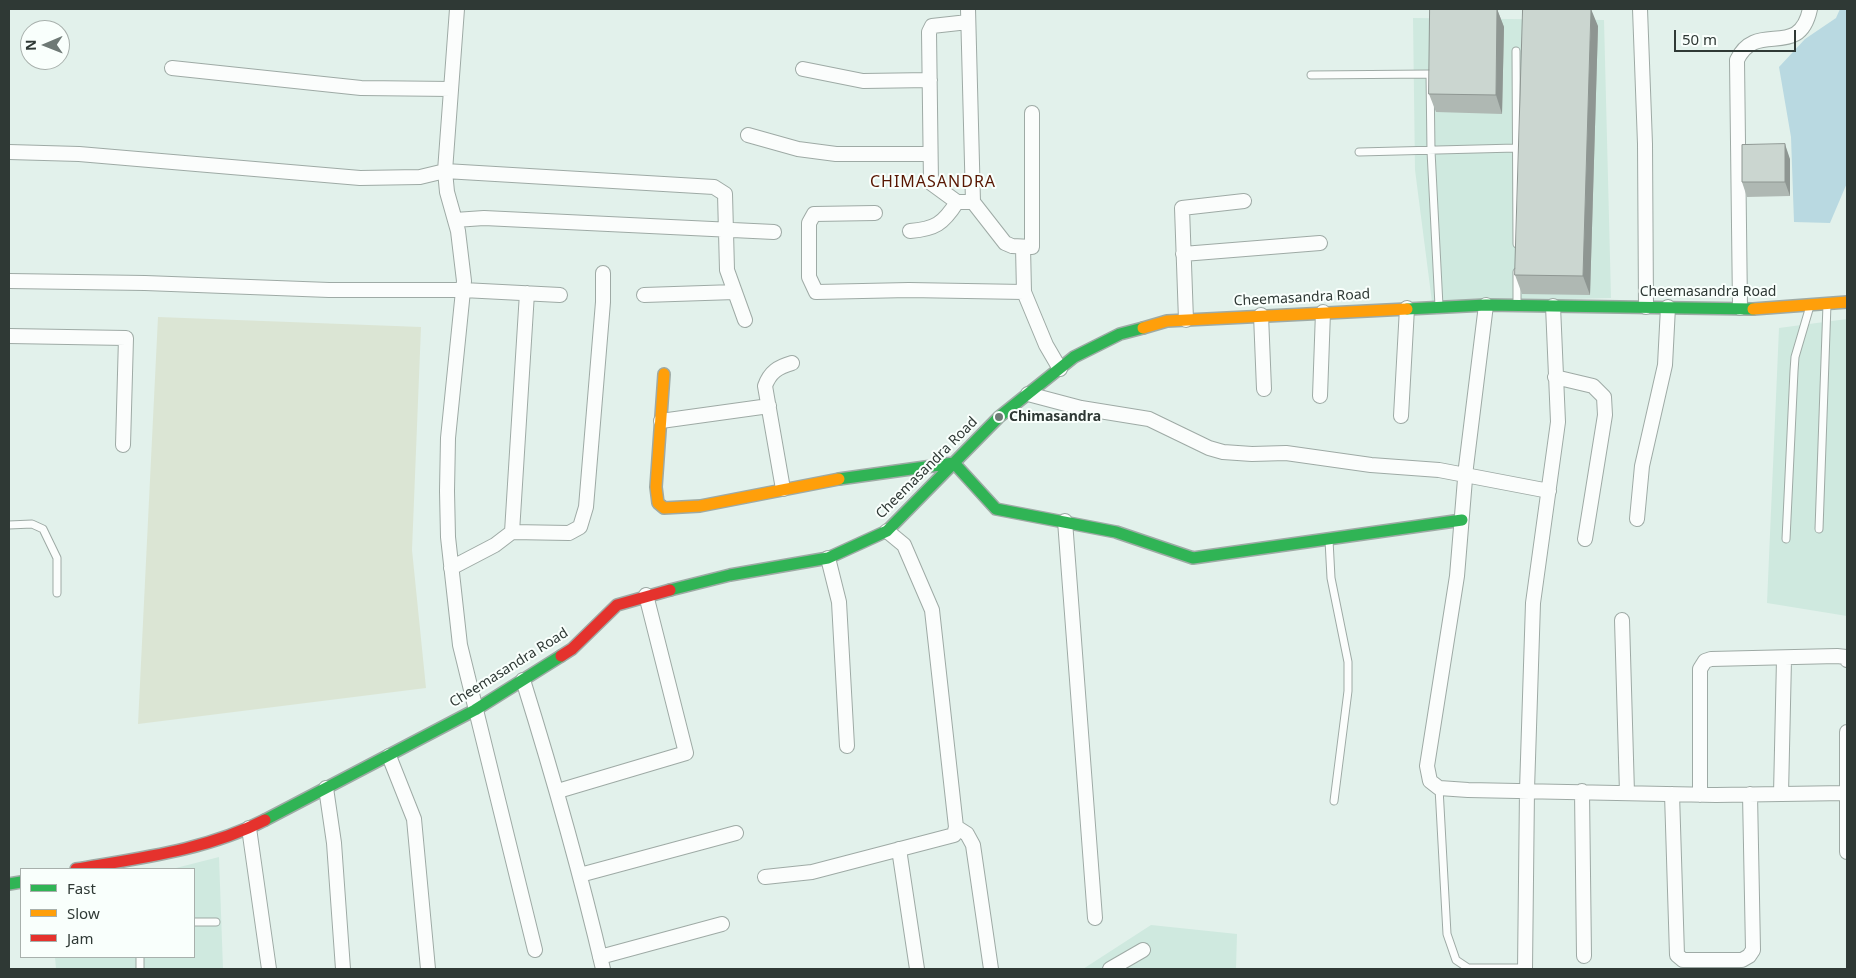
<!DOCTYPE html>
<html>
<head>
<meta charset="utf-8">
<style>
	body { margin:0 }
	#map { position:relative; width:1856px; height:978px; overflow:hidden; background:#e2f1eb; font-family:"Noto Sans",sans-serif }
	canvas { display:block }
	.frame { position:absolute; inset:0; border:10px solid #2f3935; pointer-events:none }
	.legend { position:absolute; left:20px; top:868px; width:175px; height:90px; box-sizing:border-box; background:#f9fffc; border:1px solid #a8b0ac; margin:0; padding:6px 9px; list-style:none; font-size:15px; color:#2f3935 }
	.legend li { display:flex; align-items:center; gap:10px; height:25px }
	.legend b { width:25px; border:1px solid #a8b0ac }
	.north { position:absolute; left:20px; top:20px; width:50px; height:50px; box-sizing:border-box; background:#f9fffc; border:1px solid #a8b0ac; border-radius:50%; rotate:269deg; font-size:14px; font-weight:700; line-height:20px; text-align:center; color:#2f3935 }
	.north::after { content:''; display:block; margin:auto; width:18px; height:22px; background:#6e7975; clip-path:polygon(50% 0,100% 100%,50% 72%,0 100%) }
	.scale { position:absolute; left:1674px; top:30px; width:122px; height:22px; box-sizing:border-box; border:2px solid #2f3935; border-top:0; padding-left:6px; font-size:15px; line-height:18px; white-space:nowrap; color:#2f3935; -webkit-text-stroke:4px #f9fffc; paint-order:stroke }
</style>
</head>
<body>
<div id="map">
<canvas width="1856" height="978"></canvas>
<div class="frame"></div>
<ul class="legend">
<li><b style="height:6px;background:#30b455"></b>Fast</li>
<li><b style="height:6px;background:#ff9f0a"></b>Slow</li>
<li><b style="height:6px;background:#e5322d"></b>Jam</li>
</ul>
<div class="north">N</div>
<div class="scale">50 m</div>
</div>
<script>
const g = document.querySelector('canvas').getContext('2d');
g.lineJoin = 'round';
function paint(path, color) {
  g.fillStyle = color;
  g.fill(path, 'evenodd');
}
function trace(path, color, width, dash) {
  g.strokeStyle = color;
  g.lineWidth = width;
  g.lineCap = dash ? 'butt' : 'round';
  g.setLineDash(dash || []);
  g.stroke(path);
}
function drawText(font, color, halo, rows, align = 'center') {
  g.font = font + ' "Noto Sans",sans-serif';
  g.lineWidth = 4;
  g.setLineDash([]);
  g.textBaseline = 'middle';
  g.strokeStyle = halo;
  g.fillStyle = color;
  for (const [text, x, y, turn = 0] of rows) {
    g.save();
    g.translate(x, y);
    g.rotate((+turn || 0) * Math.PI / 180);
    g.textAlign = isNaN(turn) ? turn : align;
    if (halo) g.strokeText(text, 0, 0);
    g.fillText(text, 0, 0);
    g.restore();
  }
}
const built = new Path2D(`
	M1413,18L1604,20L1611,298L1432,302L1415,170Z
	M1847,319V616L1767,603L1779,328Z
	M219,857L223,969H56L55,957H194V869H172Z
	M1151,925L1237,934L1236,969H1083Z`);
const green = new Path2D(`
	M158,317L421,327L412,550L426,688L138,724Z`);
const water = new Path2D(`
	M1840,9H1847V183L1830,223L1794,222L1791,137L1779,67L1805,39L1836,18Z`);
const lane = new Path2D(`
	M1516,51L1517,244
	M1311,75L1430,74L1431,151L1439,306
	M1359,152L1516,148
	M1517,304V272
	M9,525L32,524L43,529L57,558V593
	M1819,529L1827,304
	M1786,539L1794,371L1795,357L1810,306
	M1329,540L1331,578L1348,662V691L1334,801
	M1439,788L1447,934L1456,960L1468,968H1525
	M194,922H216
	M140,957V969`);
const street = new Path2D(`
	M457,9L445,171L447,192L458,231L464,281L448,438L447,491L448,537L460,645L535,950
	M968,9L973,202L1005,243L1012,246L1032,247V113
	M1640,9L1645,144L1646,307
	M968,22L932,26L929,32L931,183L957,202H973
	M172,68L361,88L451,89
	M803,69L863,81L930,80
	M748,135L798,149L836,154H930
	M9,152L79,154L360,178L420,177L445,171L714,187L725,194L727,270L745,320
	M875,213L814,214L809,223V277L816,292L909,290L1024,292
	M455,220L484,218L774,232
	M910,231C935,229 943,224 957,202
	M1023,247L1024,292L1046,345L1060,369
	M1183,254L1320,243
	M9,281L145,283L329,290H463L560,295
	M644,295L735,292
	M1486,305L1466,467L1457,576L1427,766L1430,781L1439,788L1468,790L1716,795L1847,793
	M1740,308L1737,60C1756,19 1799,61 1810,9
	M1261,315L1264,389
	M1186,320L1182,208L1244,201
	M9,336L126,338L123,445
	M1555,377L1593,386L1604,397L1605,415L1585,539
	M1028,394L1081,408L1149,419L1209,448L1223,452L1252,454L1286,453L1371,465L1439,470L1549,491
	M1320,396L1323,312
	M1401,416L1407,308
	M661,421L769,406
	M783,489L765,386C770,372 778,367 792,363
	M1637,519L1642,466L1665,365L1668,307
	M1065,521L1095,918
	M512,532L527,293
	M828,558L839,602L847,746
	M451,568L495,545L512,532L569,533L580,527L586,507L603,302V273
	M1622,620L1627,793
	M523,680C553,776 580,871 603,969
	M1847,732V852
	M389,756L414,819L428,969
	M326,788L334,843L343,969
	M558,791L686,753L646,595
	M1582,791L1584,956
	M1672,794L1677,955L1683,960H1742L1749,956L1753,950L1750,794
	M1781,794L1784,659
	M1700,795V669L1705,661L1711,659L1837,656L1846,657L1847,660
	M956,827L967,834L973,845L991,969
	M249,828L269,969
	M899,849L917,969
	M580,875L736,833
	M765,877L812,872L954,835L956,827L932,610L904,545L887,531
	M600,957L722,924
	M1110,969L1143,950
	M1525,969L1527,790L1533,603L1558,422L1553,306`);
const fast = new Path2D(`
	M1407,309L1486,305L1753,309
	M954,463L996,509L1116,532L1193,558L1462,520
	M839,479L954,463
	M670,590L730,575L828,558L887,531L999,417L1074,357L1120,334L1143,328
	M265,820L475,710L561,656
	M9,884L21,882`);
const slow = new Path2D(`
	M1753,309L1847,302
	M1143,328L1167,321L1407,309
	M664,374L656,487L658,503L664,508L700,506L839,479`);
const jam = new Path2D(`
	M561,656L572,649L617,605L670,590
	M76,869C140,858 207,850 265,820`);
const wall = new Path2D(`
	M1497,9L1504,27L1502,114L1436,112L1429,94Z
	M1598,26L1590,295L1522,294L1515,275Z
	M1790,159V196L1747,197L1742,182Z`);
const shadedWall = new Path2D(`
	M1497,9L1504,27L1502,114L1496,95Z
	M1591,9L1598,26L1590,295L1583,276Z
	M1785,144L1790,159V196L1785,182Z`);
const building = new Path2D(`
	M1430,9H1497L1496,95L1429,94Z
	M1523,9H1591L1583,276L1515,275Z
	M1785,144V182H1742V145Z`);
const markers = [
	[999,417,5,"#6e7975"]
];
const streetNames = [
	["Cheemasandra Road",1708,292],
	["Cheemasandra Road",1302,298,-3],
	["Cheemasandra Road",927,468,-45],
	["Cheemasandra Road",509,668,-32]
];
const poiNames = [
	["Chimasandra",1009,417]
];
const quarterNames = [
	["CHIMASANDRA",933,182]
];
paint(built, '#cfe9df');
paint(green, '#dbe5d4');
paint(water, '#b9d9e1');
trace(lane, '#9eaaa5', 9);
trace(street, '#9eaaa5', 16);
trace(fast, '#9eaaa5', 14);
trace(slow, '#9eaaa5', 14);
trace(jam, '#9eaaa5', 14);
trace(lane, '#fbfdfc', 7);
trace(street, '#fbfdfc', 14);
trace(fast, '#30b455', 11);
trace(slow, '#ff9f0a', 11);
trace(jam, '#e5322d', 11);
paint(wall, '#afb8b3');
paint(shadedWall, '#8e9692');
paint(building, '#cbd6d0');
trace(building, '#8e9692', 1);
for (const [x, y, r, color] of markers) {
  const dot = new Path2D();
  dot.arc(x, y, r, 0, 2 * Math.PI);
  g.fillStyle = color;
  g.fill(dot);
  trace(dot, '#f9fffc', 2);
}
drawText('14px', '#2f3935', '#f9fffc', streetNames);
drawText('bold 14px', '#2f3935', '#f9fffc', poiNames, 'left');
g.letterSpacing = '1px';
drawText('16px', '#581702', '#f9fffc', quarterNames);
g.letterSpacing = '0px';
</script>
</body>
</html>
